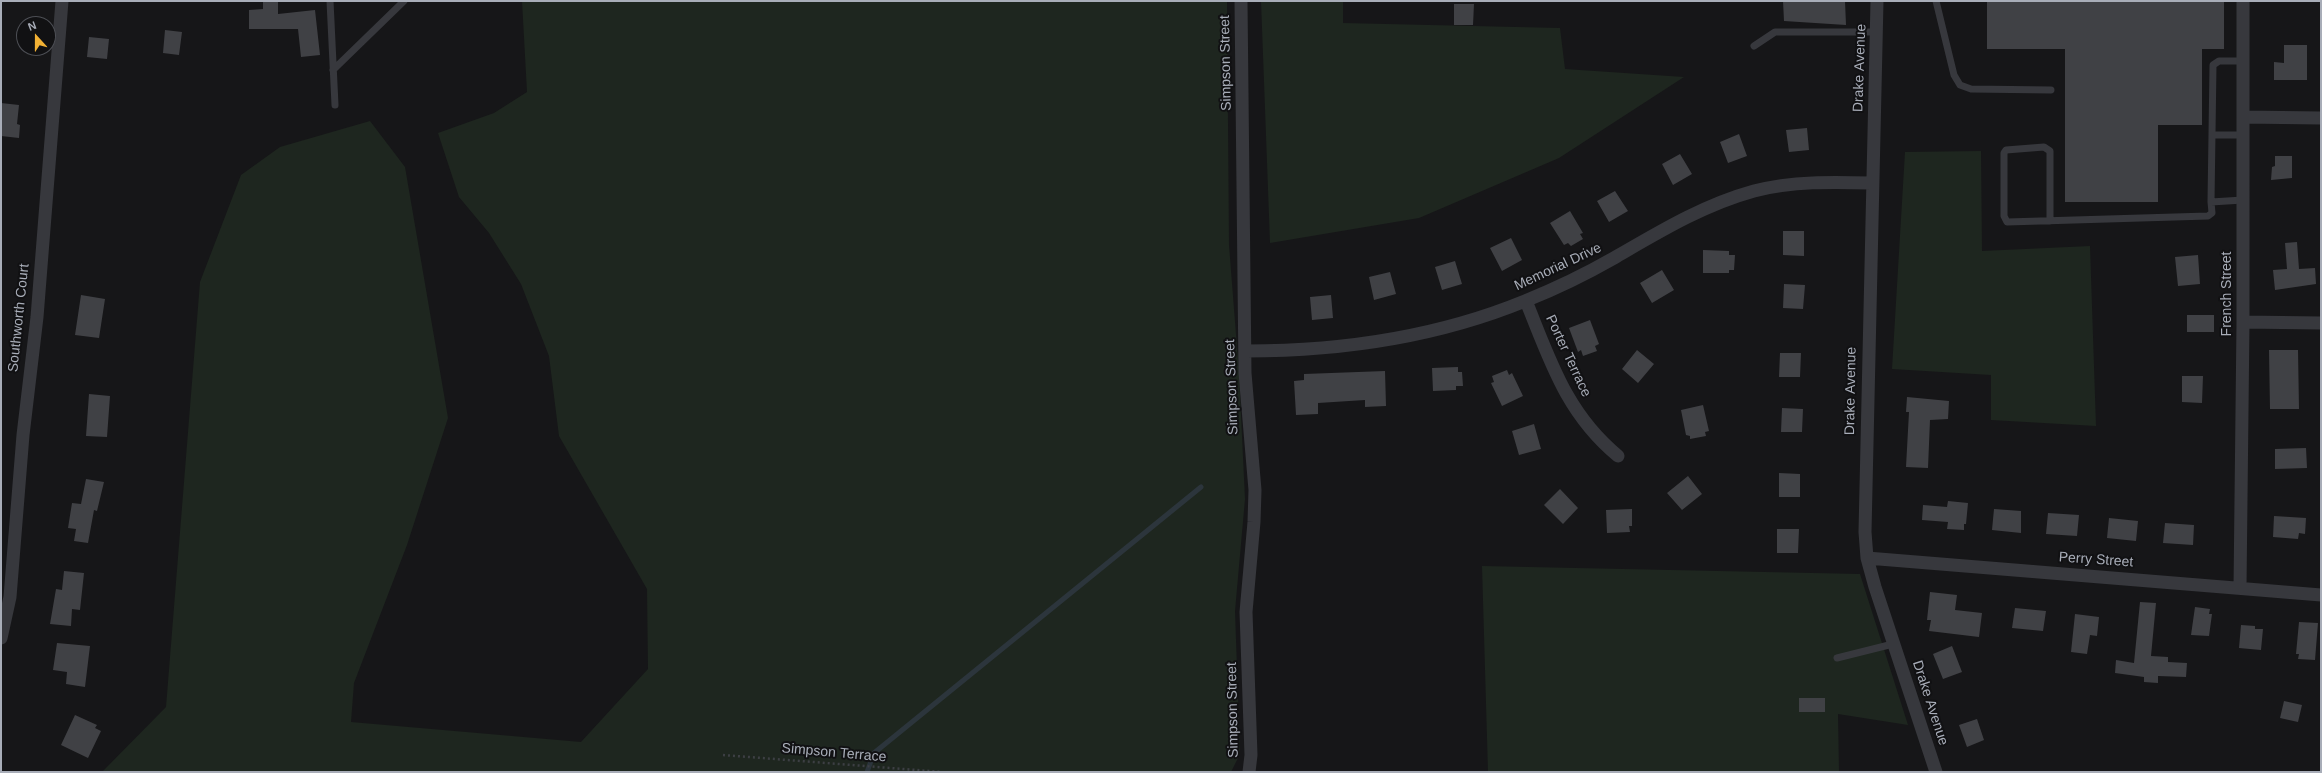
<!DOCTYPE html>
<html>
<head>
<meta charset="utf-8">
<style>
	body { margin:0 }
	#map { position:relative; width:2322px; height:773px; overflow:hidden; background:#161618; font-family:Arial,sans-serif }
	canvas { display:block }
	.frame { position:absolute; inset:0; border:2px solid #a8adb8; pointer-events:none }
	.north { position:absolute; left:16px; top:16px; width:40px; height:40px; box-sizing:border-box; background:#111113; border:1px solid #4d4f55; border-radius:50%; rotate:339deg; font-size:11px; font-weight:700; line-height:16px; text-align:center; color:#a8adb8 }
	.north::after { content:''; display:block; margin:auto; width:14px; height:18px; background:#f2b134; clip-path:polygon(50% 0,100% 100%,50% 72%,0 100%) }
</style>
</head>
<body>
<div id="map">
<canvas width="2322" height="773"></canvas>
<div class="frame"></div>
<div class="north">N</div>
</div>
<script>
const g = document.querySelector('canvas').getContext('2d');
g.lineJoin = 'round';
function paint(path, color) {
  g.fillStyle = color;
  g.fill(path, 'evenodd');
}
function trace(path, color, width, dash) {
  g.strokeStyle = color;
  g.lineWidth = width;
  g.lineCap = dash ? 'butt' : 'round';
  g.setLineDash(dash || []);
  g.stroke(path);
}
function drawText(font, color, halo, rows, align = 'center') {
  g.font = font + ' Arial,sans-serif';
  g.lineWidth = 4;
  g.setLineDash([]);
  g.textBaseline = 'middle';
  g.strokeStyle = halo;
  g.fillStyle = color;
  for (const [text, x, y, turn = 0] of rows) {
    g.save();
    g.translate(x, y);
    g.rotate((+turn || 0) * Math.PI / 180);
    g.textAlign = isNaN(turn) ? turn : align;
    if (halo) g.strokeText(text, 0, 0);
    g.fillText(text, 0, 0);
    g.restore();
  }
}
const green = new Path2D(`
	M522,1H1227L1229,245L1239,373L1245,499L1235,611L1240,754L1231,772H102L166,707L200,282L241,175L280,147L370,121L405,167L448,418L407,545L354,683L351,722L581,742L648,669L647,589L559,436L549,356L521,284L489,233L459,197L438,133L494,113L527,92Z
	M1261,1H1343V23L1560,28L1565,69L1684,77L1559,158L1419,218L1270,243Z
	M1981,151L1982,251L2090,246L2096,426L1991,420V375L1892,369L1905,152Z
	M1482,566L1860,574L1908,725L1838,714L1839,772H1488Z`);
const stream = new Path2D(`
	M867,772L874,753L1201,487`);
const building = new Path2D(`
	M263,1H278V14L315,10L320,55L301,57L298,29H249V10L263,9Z
	M1783,1H1845L1846,25L1784,21Z
	M1987,1H2224V49H2202V125H2158V202H2065V49H1987Z
	M1454,4H1474L1473,25H1454Z
	M165,30L182,32L179,55L163,53Z
	M89,37L109,39L107,59L87,57Z
	M2284,45H2307V80H2274V62L2284,63Z
	M1,103L19,105L17,124L20,125L19,138L1,136Z
	M1807,128L1809,150L1789,152L1786,130Z
	M1739,134L1747,156L1728,163L1720,142Z
	M1680,154L1692,174L1673,185L1662,164Z
	M2275,156H2292V178L2271,180L2272,167L2275,166Z
	M1615,191L1628,211L1609,222L1597,201Z
	M1570,211L1583,233L1580,234L1583,239L1571,246L1568,243L1564,245L1550,223Z
	M1783,231H1804V256L1783,255Z
	M1511,238L1522,260L1502,271L1490,248Z
	M2297,242L2299,269L2315,268L2316,284L2275,290L2273,270L2287,269L2285,243Z
	M1703,250L1729,251V255H1735L1734,270H1729V273H1703Z
	M2198,255L2200,284L2178,286L2175,257Z
	M1455,261L1462,284L1442,290L1435,267Z
	M1662,270L1674,290L1652,303L1640,283Z
	M1390,272L1396,294L1374,300L1369,277Z
	M1784,284L1805,285L1803,309L1783,308Z
	M81,295L105,299L99,338L75,335Z
	M1331,295L1333,318L1312,320L1310,297Z
	M2187,315H2214V332H2187Z
	M1590,320L1599,344L1595,346L1597,351L1583,356L1581,350L1578,352L1569,328Z
	M1637,350L1654,364L1638,383L1622,369Z
	M2269,350H2298L2299,409H2270Z
	M1780,353H1801L1800,377H1779Z
	M1458,367V372H1462L1463,386H1456V390L1433,391L1432,368Z
	M1507,370L1509,375L1512,373L1523,396L1502,406L1491,383L1494,382L1492,376Z
	M1385,371L1386,406L1365,407V400L1318,403V414L1296,415L1294,381L1304,380V374Z
	M2182,376H2203L2202,403L2182,402Z
	M89,394L110,396L107,437L86,436Z
	M1907,397L1949,401L1948,419L1930,420L1928,468L1906,467L1909,412H1906Z
	M1703,405L1709,431L1705,432L1706,436L1690,439V436L1686,435L1681,410Z
	M1782,408L1803,409L1802,432H1781Z
	M1534,424L1541,449L1519,455L1512,431Z
	M2306,448L2307,468L2275,469V449Z
	M1779,473L1800,474V497H1779Z
	M1688,476L1702,494L1682,510L1667,493Z
	M86,479L104,482L97,511L94,510L88,543L74,541L76,529L68,528L72,503L81,504Z
	M1560,489L1578,508L1563,524L1544,505Z
	M1948,501L1968,503L1966,524H1964V530L1947,529L1948,522L1922,520L1923,505L1947,507Z
	M1632,509V526H1629L1630,532L1607,533L1606,510Z
	M1994,509L2021,511V533L1992,530Z
	M2048,513L2079,515L2077,536L2046,534Z
	M2274,516L2306,518L2305,534L2299,533L2298,539L2273,537Z
	M2109,518L2138,521L2136,541L2107,538Z
	M2165,523L2194,525L2193,545L2163,543Z
	M1777,529H1799L1798,553H1777Z
	M64,571L84,573L80,610L72,609L71,626L50,624L56,589L62,590Z
	M1930,592L1957,595L1955,610L1982,613L1979,637L1929,631L1931,620H1927Z
	M2140,602L2156,603L2151,656L2168,657V662L2187,663L2186,677L2158,676V683L2144,682V677L2115,673L2116,660L2134,663Z
	M2195,607L2210,609L2209,614H2212L2209,636L2191,635Z
	M2015,608L2046,611L2043,631L2012,628Z
	M2075,614L2099,617L2097,636L2090,635L2087,654L2071,652Z
	M2299,622L2318,623L2315,660L2298,659L2299,654H2296Z
	M2241,625L2255,626V629H2263L2261,650L2239,648Z
	M57,643L90,646L85,687L66,684L67,672L53,670Z
	M1952,646L1962,672L1943,679L1933,654Z
	M1799,698H1825V712H1799Z
	M2284,701L2302,705L2298,722L2280,718Z
	M75,715L97,725L95,728L101,731L88,758L61,745Z
	M1977,719L1984,740L1967,747L1959,725Z`);
const path = new Path2D(`
	M723,755L942,772`);
const lane = new Path2D(`
	M330,1L335,105
	M1936,1L1954,75L1960,85L1971,89L2051,90
	M1754,46L1775,32H1877
	M333,70L404,1
	M2212,135H2243
	M2211,202L2213,65L2219,61H2244
	M2050,221V151L2044,147L2006,150L2004,153V216L2007,222L2208,216L2212,213L2211,202L2243,200
	M1837,658L1893,644`);
const street = new Path2D(`
	M1241,1L1245,373L1255,490L1254,522L1246,612L1251,755L1249,772
	M1877,1L1865,532L1867,558L1875,587L1936,772
	M2243,117L2321,118
	M1526,301C1550,360 1566,413 1618,456
	M2243,322L2321,323
	M1246,351C1341,351 1437,337 1525,301C1555,289 1586,274 1614,258C1659,232 1703,205 1754,191C1792,181 1833,182 1872,183
	M1867,558L2321,595
	M2240,588L2243,322V1
	M1,638L10,597L23,435L37,317L62,1`);
const streetNames = [
	["Simpson Street",1226,63,-91],
	["Drake Avenue",1860,68,-88],
	["Memorial Drive",1558,267,-25],
	["French Street",2227,294,-90],
	["Southworth Court",19,318,-84],
	["Porter Terrace",1568,356,65],
	["Simpson Street",1232,387,-92],
	["Drake Avenue",1851,391,-89],
	["Perry Street",2096,560,4],
	["Drake Avenue",1930,703,72],
	["Simpson Street",1233,710,-91],
	["Simpson Terrace",834,753,5]
];
paint(green, '#1e261f');
trace(stream, '#2c353c', 5);
paint(building, '#404145');
trace(path, '#3d3f44', 2.5, [2, 3]);
trace(lane, '#37383d', 7);
trace(street, '#37383d', 13);
drawText('14px', '#a8adb8', '#111113', streetNames);
</script>
</body>
</html>
